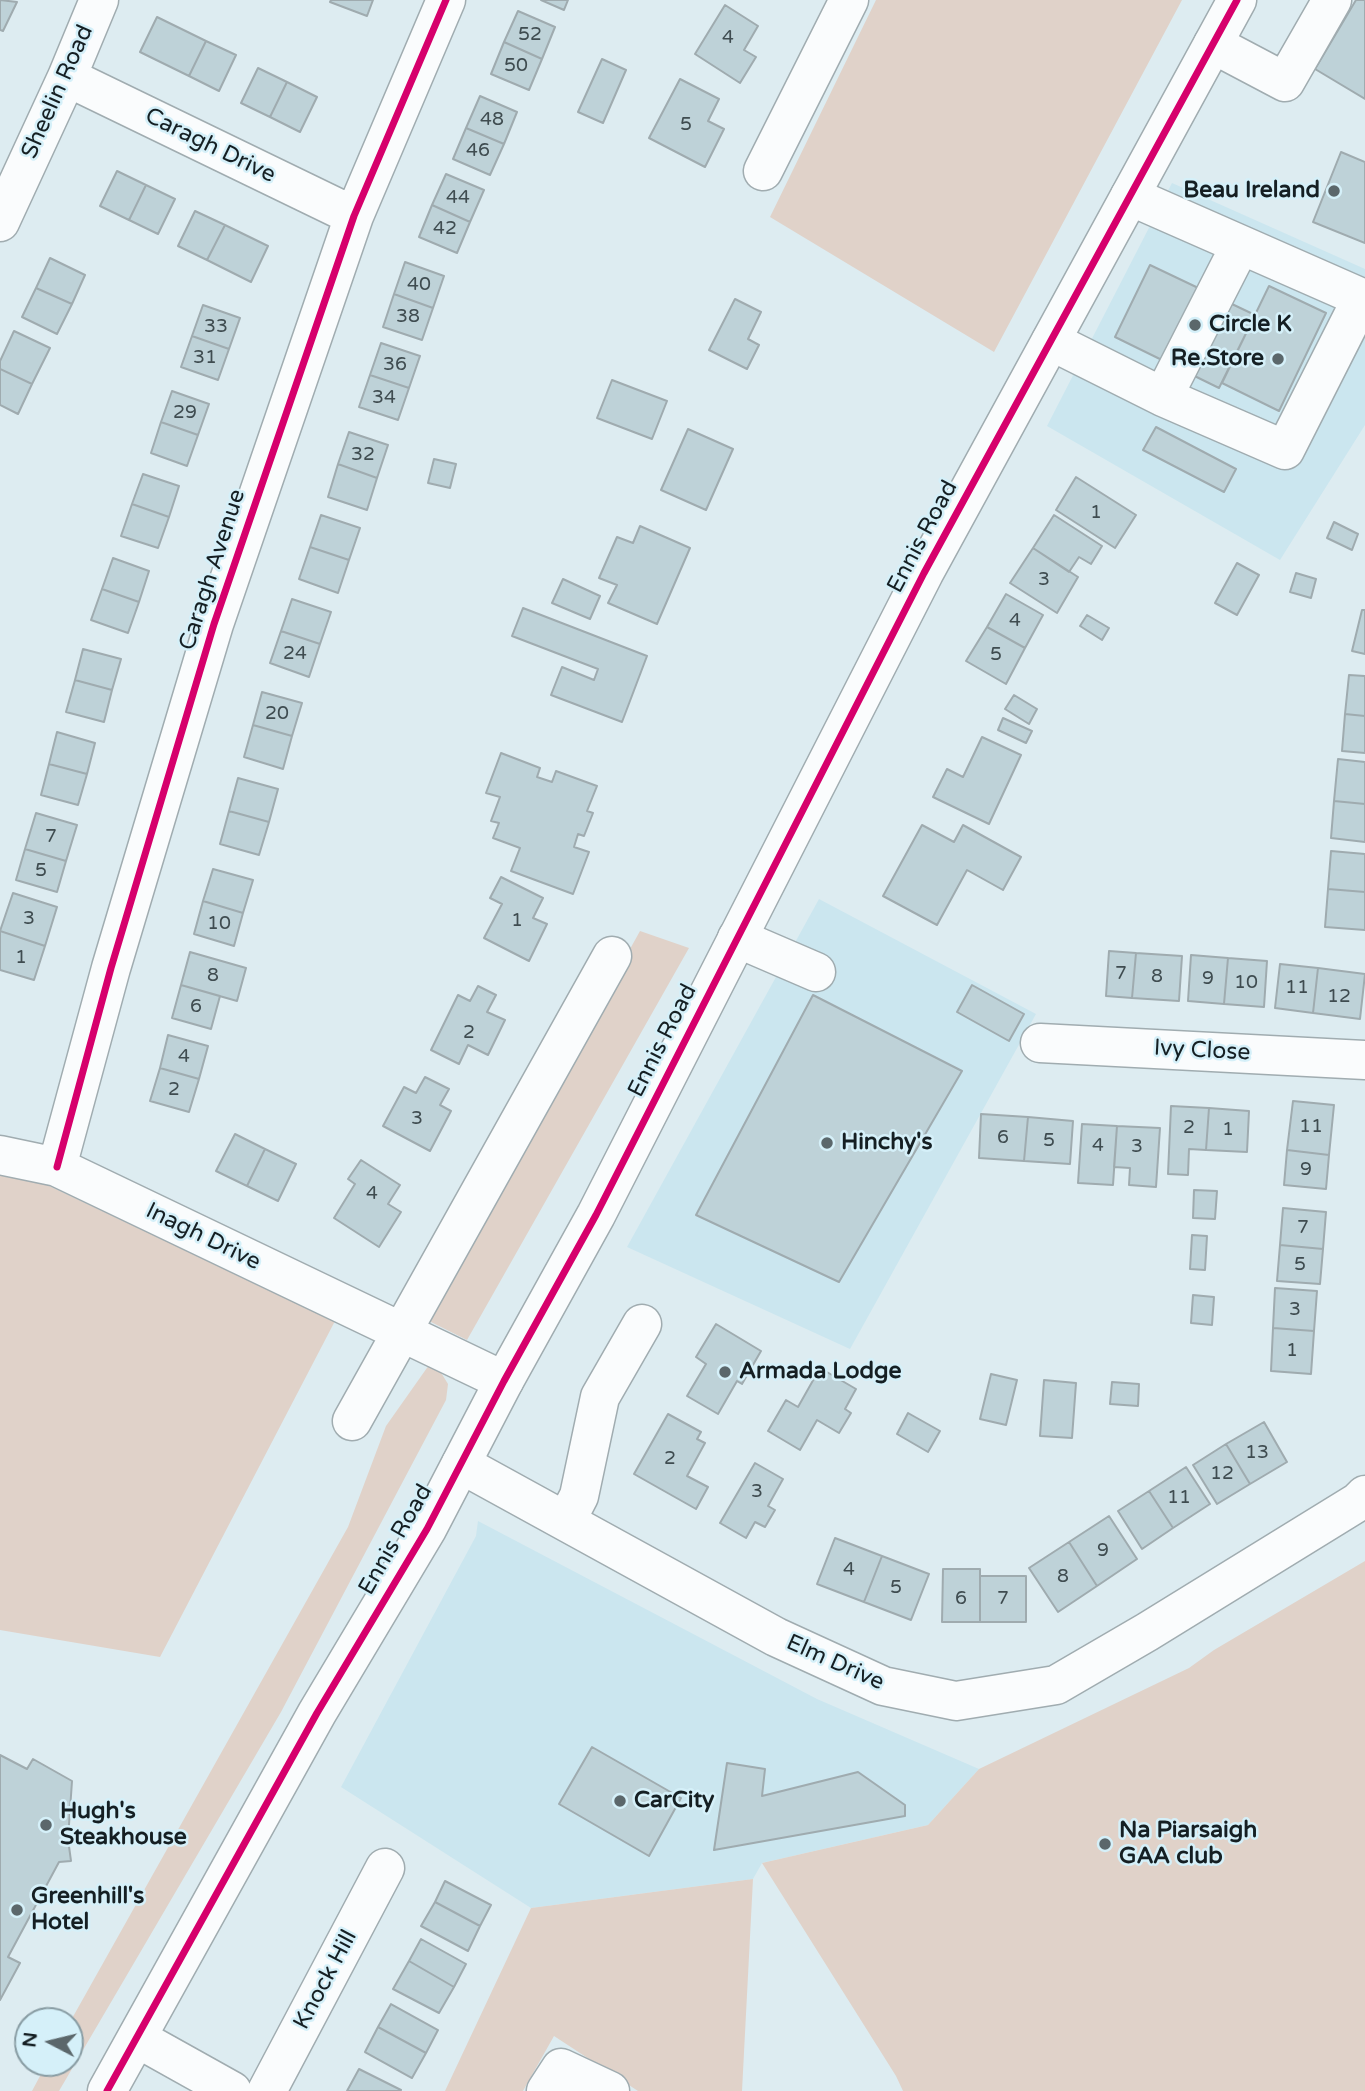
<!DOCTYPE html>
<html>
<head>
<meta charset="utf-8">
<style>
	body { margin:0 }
	#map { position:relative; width:1365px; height:2091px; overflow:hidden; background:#ddecf1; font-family:"Varela Round",sans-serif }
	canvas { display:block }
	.north { position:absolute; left:14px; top:2007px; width:70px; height:70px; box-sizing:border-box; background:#d5f0f9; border:2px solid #889ca3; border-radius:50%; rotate:277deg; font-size:19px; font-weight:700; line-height:28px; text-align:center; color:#151f23 }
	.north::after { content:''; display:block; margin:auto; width:24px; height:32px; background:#5b676b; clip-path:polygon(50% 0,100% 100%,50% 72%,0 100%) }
</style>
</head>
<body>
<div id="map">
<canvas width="1365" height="2091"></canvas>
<div class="north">N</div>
</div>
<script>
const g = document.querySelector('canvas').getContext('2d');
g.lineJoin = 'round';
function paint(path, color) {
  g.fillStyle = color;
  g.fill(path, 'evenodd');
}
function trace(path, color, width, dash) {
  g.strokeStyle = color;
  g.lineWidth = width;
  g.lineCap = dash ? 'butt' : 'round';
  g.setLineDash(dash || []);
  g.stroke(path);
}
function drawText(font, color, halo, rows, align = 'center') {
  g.font = font + ' "Varela Round",sans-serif';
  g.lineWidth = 5;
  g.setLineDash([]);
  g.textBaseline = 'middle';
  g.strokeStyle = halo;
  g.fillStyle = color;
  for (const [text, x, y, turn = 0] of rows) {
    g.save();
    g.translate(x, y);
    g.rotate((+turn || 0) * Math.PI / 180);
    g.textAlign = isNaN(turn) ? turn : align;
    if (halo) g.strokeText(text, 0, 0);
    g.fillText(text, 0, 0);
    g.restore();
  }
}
const built = new Path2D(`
	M1172,183L1365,269V425L1280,560L1047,426Z
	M819,899L1036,1014L850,1349L627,1247Z
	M478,1521L817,1699L979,1769L928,1825L762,1863L753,1879L531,1908L341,1787L476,1536Z`);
const green = new Path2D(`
	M876,0H1182L994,352L770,217Z
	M640,931L689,948L467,1340L425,1319Z
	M0,1175L43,1183L335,1321L160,1657L0,1630Z
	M429,1365L437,1366L448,1384L446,1400L281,1712L59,2091H32L47,2063H70V2022L348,1527L386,1426Z
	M1365,1561V2091H903L896,2076L762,1863L928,1825L979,1769L1189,1668L1214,1650Z
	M753,1879L742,2091H638L554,2036L523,2091H445L531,1908Z`);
const building = new Path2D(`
	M0,0L17,2L3,31L0,30Z
	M331,0H373L367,16L330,2Z
	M541,0H568L564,10Z
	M1356,0H1365V99L1315,69Z
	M725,5L758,26L744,50L756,57L740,83L695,54Z
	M518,11L555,27L542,59L504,42Z
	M157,17L206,41L189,76L140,52Z
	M206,41L236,55L219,91L189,76Z
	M504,42L542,59L529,90L491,74Z
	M602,59L626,70L603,123L578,112Z
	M258,68L287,82L270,117L241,103Z
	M680,79L719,99L708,121L724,129L705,167L649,138Z
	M287,82L317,97L300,132L270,117Z
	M480,96L517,112L504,144L466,128Z
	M466,128L504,144L490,175L453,159Z
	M1341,152L1365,162V243L1313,222Z
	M117,171L146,185L129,220L100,206Z
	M446,174L484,190L470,222L432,205Z
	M146,185L175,199L158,234L129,220Z
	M432,205L470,222L457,253L419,237Z
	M195,211L225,225L207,260L178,246Z
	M225,225L268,246L251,282L207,260Z
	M50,258L85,275L72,304L36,288Z
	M405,262L444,276L433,308L394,294Z
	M1150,265L1255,315L1219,388L1115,337Z
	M1269,286L1326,313L1279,411L1222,383Z
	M36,288L72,304L57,334L22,317Z
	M394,294L433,308L422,340L383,327Z
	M735,299L761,312L748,339L759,345L747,369L709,350Z
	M203,305L240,318L229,349L192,336Z
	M14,331L50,348L32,384L0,369V361Z
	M192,336L229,349L218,380L181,367Z
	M381,343L420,356L409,388L370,375Z
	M0,369L32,384L18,414L0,405Z
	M370,375L409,388L398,420L359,407Z
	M612,380L667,401L652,439L597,418Z
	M172,391L209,404L198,435L161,422Z
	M161,422L198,435L187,466L151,453Z
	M1156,427L1236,469L1224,492L1143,450Z
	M688,429L733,449L706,510L661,490Z
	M349,432L388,445L377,478L338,464Z
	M434,459L456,464L450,488L428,483Z
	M338,464L377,478L367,510L328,497Z
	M143,474L179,486L169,517L132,504Z
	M1076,477L1136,515L1115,548L1056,510Z
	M132,504L169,517L158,548L121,536Z
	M321,515L360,528L349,560L310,547Z
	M1054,515L1102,546L1091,564L1079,557L1069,572L1033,548Z
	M1334,522L1358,534L1352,550L1327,538Z
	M640,526L690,548L657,624L608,603L617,585L599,578L617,537L633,543Z
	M310,547L349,560L338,593L299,579Z
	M1033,548L1078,577L1057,613L1010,583Z
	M113,558L149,571L139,602L102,589Z
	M1237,563L1259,575L1237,615L1215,603Z
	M1296,573L1316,579L1311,598L1290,592Z
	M563,579L600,596L590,619L552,603Z
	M102,589L139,602L128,633L91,620Z
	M1006,594L1043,615L1025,648L987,627Z
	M292,599L331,612L320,644L281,631Z
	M523,608L647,656L622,722L551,695L562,667L594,680L598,669L512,636Z
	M1362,610H1365V654L1352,651Z
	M1087,615L1109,628L1102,640L1080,626Z
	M987,627L1025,648L1006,684L966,661Z
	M281,631L320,644L309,677L270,663Z
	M83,649L121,659L112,690L75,680Z
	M1349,675L1365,676V716L1345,714Z
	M75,680L112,690L104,722L66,712Z
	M262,692L302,703L292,736L253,725Z
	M1014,695L1037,709L1029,724L1005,709Z
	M1345,714L1365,716V753L1342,751Z
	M1003,718L1032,731L1026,743L998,730Z
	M253,725L292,736L283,769L244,757Z
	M57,732L95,743L87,774L49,764Z
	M982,737L1021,755L989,824L933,797L947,769L963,777Z
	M501,753L540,768L537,777L552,782L556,771L597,786L587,811L593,813L584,836L578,834L574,847L589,852L573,894L511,871L520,848L493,838L499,823L491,821L500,797L486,793Z
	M1338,759L1365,762V804L1334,801Z
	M49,764L87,774L78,805L41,795Z
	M238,778L278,789L269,822L229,811Z
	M1334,801L1365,804V842L1331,838Z
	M229,811L269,822L259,855L220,844Z
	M36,813L77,825L66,861L25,849Z
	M922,825L954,842L963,825L1021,857L1003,890L967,870L937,925L883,896Z
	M25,849L66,861L57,892L16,880Z
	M1331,851L1365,854V892L1328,889Z
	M213,869L253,880L243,913L203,901Z
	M501,877L543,898L533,918L547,924L529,961L484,938L502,904L490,898Z
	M1328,889L1365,892V930L1325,927Z
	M13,893L57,907L45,946L0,931Z
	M203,901L243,913L234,946L194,934Z
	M0,931L45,946L34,980L0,970Z
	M1109,951L1136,953L1132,998L1106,996Z
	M190,952L246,968L237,1001L181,985Z
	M1136,953L1182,956L1179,1001L1132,998Z
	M1191,955L1228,958L1224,1004L1188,1001Z
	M1228,958L1267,961L1264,1007L1224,1004Z
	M1280,964L1318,968L1313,1013L1275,1008Z
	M1318,968L1365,974L1360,1019L1313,1013Z
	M181,985L220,996L211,1029L172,1018Z
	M972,985L1024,1014L1009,1041L957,1012Z
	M478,986L496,995L487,1012L505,1020L488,1055L468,1045L459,1064L431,1050L458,995L470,1001Z
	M813,995L962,1071L839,1282L696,1215Z
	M168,1035L208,1046L199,1079L160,1068Z
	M160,1068L199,1079L189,1112L150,1101Z
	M425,1077L449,1089L440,1105L451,1111L430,1151L383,1126L404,1087L416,1093Z
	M1293,1101L1334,1105L1329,1155L1287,1150Z
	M1171,1106L1209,1108L1206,1150L1189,1149L1188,1175L1168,1174Z
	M1209,1108L1249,1111L1247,1152L1206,1150Z
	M981,1114L1028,1117L1024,1161L979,1158Z
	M1028,1117L1073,1121L1070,1164L1024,1161Z
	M1082,1124L1117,1126L1113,1185L1078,1183Z
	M1117,1126L1160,1128L1156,1187L1129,1185L1130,1168L1114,1167Z
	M235,1134L265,1149L247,1186L216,1171Z
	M265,1149L296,1164L278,1201L247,1186Z
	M1287,1150L1329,1155L1326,1189L1284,1185Z
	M361,1160L400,1185L388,1204L401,1212L379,1247L334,1218L355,1184L348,1179Z
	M1194,1190L1217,1191L1215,1219L1193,1218Z
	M1283,1208L1326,1212L1323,1249L1280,1245Z
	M1192,1235L1207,1236L1205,1270L1190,1269Z
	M1280,1245L1323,1249L1320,1284L1277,1281Z
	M1275,1288L1317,1291L1314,1331L1273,1328Z
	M1193,1295L1214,1297L1212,1325L1191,1323Z
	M716,1324L761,1351L742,1384L737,1381L718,1414L687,1396L706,1364L696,1357Z
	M1273,1328L1314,1331L1311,1374L1271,1371Z
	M820,1368L856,1389L845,1409L851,1413L839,1433L817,1420L800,1450L768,1431L786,1400L798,1407Z
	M991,1374L1017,1380L1006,1425L980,1419Z
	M1044,1380L1076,1383L1072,1438L1040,1436Z
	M1112,1382L1139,1384L1138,1406L1110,1404Z
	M908,1413L940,1431L928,1452L897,1434Z
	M668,1414L701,1432L697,1439L705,1443L687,1476L708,1487L696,1509L634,1474Z
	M1264,1422L1287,1462L1250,1484L1226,1444Z
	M1226,1444L1250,1484L1217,1504L1193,1465Z
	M755,1463L783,1479L768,1506L775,1510L765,1527L755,1522L746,1538L720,1523Z
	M1186,1467L1210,1504L1173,1528L1149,1491Z
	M1149,1491L1173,1528L1142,1549L1118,1511Z
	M1109,1516L1137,1559L1097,1586L1069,1542Z
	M835,1538L882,1556L864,1602L817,1584Z
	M1069,1542L1097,1586L1058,1612L1029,1568Z
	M882,1556L929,1574L911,1620L864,1602Z
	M943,1569H980V1622H942Z
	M980,1576H1026V1622H980Z
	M592,1747L681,1798L649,1856L559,1804Z
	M0,1755L27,1769L33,1759L72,1781L68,1839L71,1861L59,1862L8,1957L20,1963L0,2000Z
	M727,1763L765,1769L762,1796L858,1772L905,1805V1816L714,1850Z
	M445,1881L491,1905L480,1926L435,1902Z
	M435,1902L480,1926L468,1951L421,1926Z
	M421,1939L466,1964L454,1987L409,1961Z
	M409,1961L454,1987L439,2013L393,1989Z
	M391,2004L438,2030L426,2053L378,2027Z
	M378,2027L426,2053L412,2078L365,2052Z
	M359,2069L401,2090L400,2091H347Z`);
const minor = new Path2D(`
	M1213,44L1285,82L1332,0
	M67,77L354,216
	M763,171L849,0
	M0,222L67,77L99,0
	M1051,341L1163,397L1285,450L1362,298L1130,196
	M1163,397L1240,246
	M737,938L816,972
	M1040,1043L1365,1060
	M0,1155L57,1167L504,1381
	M57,1167L111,968L214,624L354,216L446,0
	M352,1421L612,956
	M461,1464L776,1637L883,1686L956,1701L1056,1685L1147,1632L1358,1502L1365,1495
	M566,1521L579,1496L600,1397L642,1324
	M137,2038L232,2091
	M267,2091L385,1868
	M546,2091L561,2068L610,2091`);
const major = new Path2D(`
	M107,2091L317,1713L427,1529L504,1381L596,1215L924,573L1237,0`);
const cycleway = new Path2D(`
	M57,1167L111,968L214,624L354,216L446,0
	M107,2091L317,1713L427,1529L504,1381L596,1215L924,573L1237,0`);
const markers = [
	[1334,191,7,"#5b676b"],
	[1195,325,7,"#5b676b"],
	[1278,359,7,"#5b676b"],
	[827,1143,7,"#5b676b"],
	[725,1372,7,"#5b676b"],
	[620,1801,7,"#5b676b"],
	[46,1825,7,"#5b676b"],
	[1105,1844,7,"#5b676b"],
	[17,1910,7,"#5b676b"]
];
const numberNames = [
	["52",530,35],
	["4",728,38],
	["50",516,66],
	["48",492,120],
	["5",686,125],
	["46",478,151],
	["44",458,198],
	["42",445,229],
	["40",419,285],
	["38",408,317],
	["33",216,327],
	["31",205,358],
	["36",395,365],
	["34",384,398],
	["29",185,413],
	["32",363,455],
	["1",1096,513],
	["3",1044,580],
	["4",1015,621],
	["24",295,654],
	["5",996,655],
	["20",277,714],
	["7",51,837],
	["5",41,871],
	["3",29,919],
	["1",517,921],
	["10",219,924],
	["1",21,958],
	["7",1121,974],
	["8",213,976],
	["8",1157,977],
	["9",1208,979],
	["10",1246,983],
	["11",1297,988],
	["12",1339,997],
	["6",196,1007],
	["2",469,1033],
	["4",184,1057],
	["2",174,1090],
	["3",417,1119],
	["11",1311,1127],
	["2",1189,1128],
	["1",1228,1130],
	["6",1003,1138],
	["5",1049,1141],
	["4",1098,1146],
	["3",1137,1147],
	["9",1306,1170],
	["4",372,1194],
	["7",1303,1228],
	["5",1300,1265],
	["3",1295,1310],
	["1",1292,1351],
	["13",1257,1453],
	["2",670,1459],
	["12",1222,1474],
	["3",757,1492],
	["11",1179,1498],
	["9",1103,1551],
	["4",849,1570],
	["8",1063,1577],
	["5",896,1588],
	["6",961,1599],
	["7",1003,1599]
];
const streetNames = [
	["Sheelin Road",58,92,-66],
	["Caragh Drive",210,146,26],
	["Ennis Road",923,537,-62],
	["Caragh Avenue",213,570,-72],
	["Ennis Road",663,1041,-63],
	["Ivy Close",1202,1051,3],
	["Inagh Drive",203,1237,26],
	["Ennis Road",396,1540,-60],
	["Elm Drive",835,1663,24],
	["Knock Hill",326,1980,-62]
];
const poiNames = [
	["Beau Ireland",1320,191,"right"],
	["Circle K",1209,325],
	["Re.Store",1264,359,"right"],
	["Hinchy's",841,1143],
	["Armada Lodge",739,1372],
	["CarCity",634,1801],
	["Hugh's",60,1812],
	["Steakhouse",60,1838],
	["Na Piarsaigh",1119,1831],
	["GAA club",1119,1857],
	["Greenhill's",31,1897],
	["Hotel",31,1923]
];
paint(built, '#cbe6ef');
paint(green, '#e0d2c9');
paint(building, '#bed2d8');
trace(building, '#9fabaf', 2);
trace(minor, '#a0acb0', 41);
trace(major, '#a0acb0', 41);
trace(minor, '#fafcfd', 38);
trace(major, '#fafcfd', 38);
trace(cycleway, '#d6006c', 7);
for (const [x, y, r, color] of markers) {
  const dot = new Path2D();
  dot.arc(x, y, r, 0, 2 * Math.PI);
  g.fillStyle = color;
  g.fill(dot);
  trace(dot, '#d5f0f9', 2.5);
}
drawText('19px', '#3f4c50', null, numberNames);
drawText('23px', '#151f23', '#d5f0f9', streetNames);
drawText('bold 23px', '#151f23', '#d5f0f9', poiNames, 'left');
</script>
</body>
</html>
